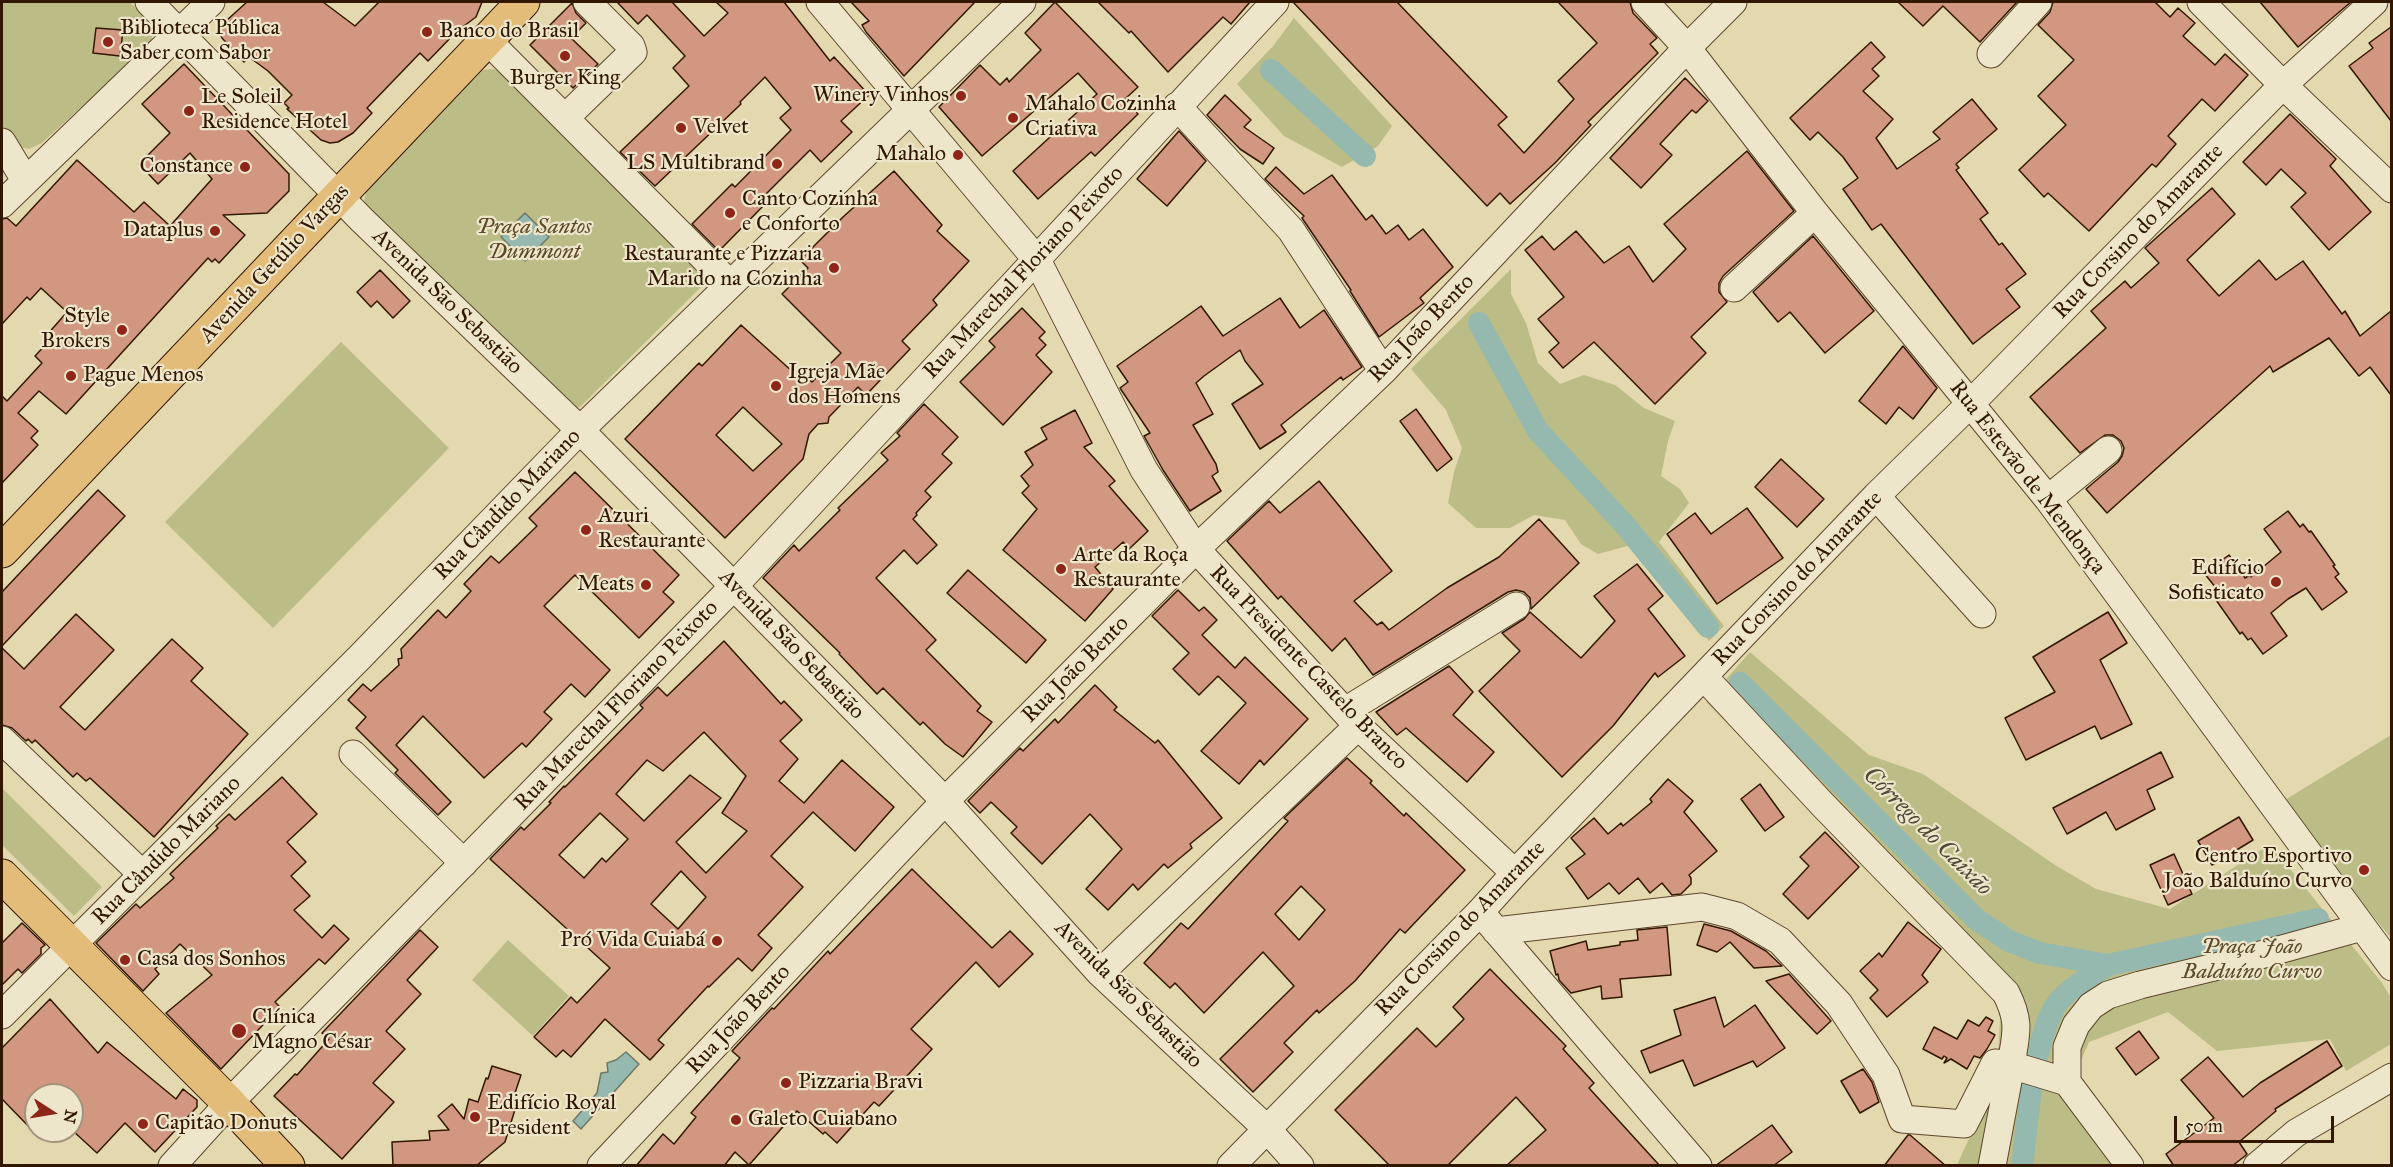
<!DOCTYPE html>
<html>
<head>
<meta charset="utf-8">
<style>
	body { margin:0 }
	#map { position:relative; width:2393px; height:1167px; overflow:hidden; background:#e4d8af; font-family:"IM FELL Great Primer",serif }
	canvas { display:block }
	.frame { position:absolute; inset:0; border:3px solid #321700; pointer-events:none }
	.north { position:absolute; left:24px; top:1083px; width:60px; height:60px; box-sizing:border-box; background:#ede6cb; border:2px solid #a2937a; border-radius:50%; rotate:102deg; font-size:16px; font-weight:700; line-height:24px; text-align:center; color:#321700 }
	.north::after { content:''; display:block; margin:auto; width:21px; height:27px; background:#8f2418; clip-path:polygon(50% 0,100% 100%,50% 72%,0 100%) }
	.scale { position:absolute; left:2174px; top:1116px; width:160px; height:27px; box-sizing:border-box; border:3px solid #321700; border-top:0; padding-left:8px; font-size:18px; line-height:21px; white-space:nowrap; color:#321700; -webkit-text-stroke:4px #ede6cb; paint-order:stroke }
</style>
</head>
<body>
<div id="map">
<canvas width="2393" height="1167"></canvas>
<div class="frame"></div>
<div class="north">N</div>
<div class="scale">50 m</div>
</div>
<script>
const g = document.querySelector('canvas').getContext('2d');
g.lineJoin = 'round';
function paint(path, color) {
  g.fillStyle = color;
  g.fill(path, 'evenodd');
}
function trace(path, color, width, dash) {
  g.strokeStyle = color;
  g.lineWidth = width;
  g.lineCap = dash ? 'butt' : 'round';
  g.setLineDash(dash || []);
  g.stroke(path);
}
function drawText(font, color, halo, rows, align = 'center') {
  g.font = font + ' "IM FELL Great Primer",serif';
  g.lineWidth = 4.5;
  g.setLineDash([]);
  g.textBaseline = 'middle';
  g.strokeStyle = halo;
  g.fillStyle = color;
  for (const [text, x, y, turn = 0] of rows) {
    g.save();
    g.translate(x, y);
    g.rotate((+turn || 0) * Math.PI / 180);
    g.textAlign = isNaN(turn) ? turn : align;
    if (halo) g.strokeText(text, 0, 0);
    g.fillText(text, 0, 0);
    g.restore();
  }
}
const green = new Path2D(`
	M2,2H130C141,14 154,24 152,42L42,143L29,149L15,146L2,128Z
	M1294,18L1392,126L1378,146L1342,167L1284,136L1237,84L1274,45Z
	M491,69L498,70L700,271L703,280L701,287L580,407L573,409L368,209L364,200L367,189L483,70Z
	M1511,269V294L1526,323L1538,363L1560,384L1584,375L1615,385L1644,408L1675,421L1668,441L1661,476L1680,489L1689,503L1659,542L1724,626L1709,641L1631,545L1598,554L1581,544L1565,520L1534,515L1510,528H1476L1448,503L1454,472L1462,448L1446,410L1411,369Z
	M341,342L449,448L273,628L165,522Z
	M1750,652L1869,755L1923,774L2055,865L2096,889L2170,909L2270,844L2382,983L2391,998V1044L2346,1071L2330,1039L2217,1051L2168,1012L2089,1042L2064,1099L2117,1165H1957L1997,1077L2001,999L1706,702Z
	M2391,735V938L2280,803Z
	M2,788L102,887L74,916L2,845Z
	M508,940L569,996L533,1036L472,980Z`);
const water = new Path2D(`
	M525,213L549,237L525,261L501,237Z
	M626,1052L639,1064L581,1129L573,1121L597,1093L601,1073L608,1072L607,1063L616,1060Z`);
const canal = new Path2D(`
	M1271,70L1365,156
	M1479,323L1538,431L1624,524L1708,627
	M1740,683L1976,919L2009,941L2040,953L2108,965L2318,919
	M2022,1166C2028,1119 2032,1049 2054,1008C2064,991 2091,976 2108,965`);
const building = new Path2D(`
	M247,2H323L355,26L379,2H482L476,17L457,31L428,61L420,53L367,108L372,113L353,133L338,142L330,143L321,140L287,109L289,108L284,103L292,95L268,71L249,57L244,62L222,38L217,29Z
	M617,2H672L704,36L728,13L716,2H784L830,61L834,57L869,95L841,121L852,132L821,162L810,150L767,193L769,195L765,199L768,201L719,251L692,224L732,184L735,187L791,130L780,118L791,108L765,77L740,102L741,104L655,186L620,152L689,86L673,68L685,56L647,15L638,24Z
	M851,2H975L904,76L866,32L862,25L869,21Z
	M1055,2L1138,87L1125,99L1138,114L1095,156L1091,152L1038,199L1013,171L1097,94L1078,73L982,156L939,107L980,65L1000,85L1007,78L1009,82L1041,50L1025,33Z
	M1098,2H1250L1231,24L1223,17L1168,72L1131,31L1129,33Z
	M1293,2H1397L1507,117L1498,125L1524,153L1574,99L1558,81L1597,43L1558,2H1630L1633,13L1657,38L1650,44L1658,53L1588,122L1591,125L1555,163L1510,204L1500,193L1487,206Z
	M1898,2H2017L1980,42L1943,6L1923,26Z
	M2053,2H2155L2170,17L2178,8L2195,23L2183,36L2215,65L2225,54L2248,75L2215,111L2202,99L2168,136L2176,144L2156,167L2152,164L2089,231L2048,193L2044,197L2019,170L2066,125L2038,96L2074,60L2038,25L2050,12Z
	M2260,2H2351L2298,47Z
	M572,3L576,13L586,23L571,38L598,64L573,88L530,45Z
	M2391,27V121L2349,66L2373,48L2369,43Z
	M96,28L123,30L120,56L93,53Z
	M1871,42L1885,57L1872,69L1879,76L1863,91L1893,119L1876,138L1897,169L1940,139L1933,132L1972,99L1997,129L1956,164L1959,168L1956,170L1988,213L1980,219L1999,245L2002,243L2026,274L2006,289L2020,307L1973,344L1881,224L1872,230L1843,189L1858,178L1843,157L1818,132L1810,140L1790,118Z
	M184,64L289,174V191L267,213L223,215L245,235L219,263L215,259L212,262L208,258L66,414L39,391L18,413L38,431L31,438L38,445L2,483V396L7,401L42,363L35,356L50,340L46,336L67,312L41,288L30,300L27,297L2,324V219L7,218L16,226L77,160L134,212L144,202L170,226L212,179L190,153L158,184L139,164L170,133L142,104Z
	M1685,78L1708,101L1696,113L1692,110L1660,144L1672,155L1641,188L1610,158Z
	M1225,95L1251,120L1244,127L1274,148L1263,164L1240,149L1207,115Z
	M2290,114L2336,159L2330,166L2371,212L2329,250L2291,207L2306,193L2281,169L2266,185L2243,162Z
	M1179,131L1206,161L1167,206L1137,179Z
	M1747,151L1794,211L1723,276L1719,283V292L1727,302L1691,337L1706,353L1655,404L1594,342L1563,368L1549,352L1559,343L1538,319L1564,297L1525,250L1542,236L1554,250L1576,231L1604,263L1629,246L1653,282L1686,249L1664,224Z
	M1276,167L1304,194L1332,175L1366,220L1372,215L1386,234L1398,225L1409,240L1423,229L1453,267L1420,298L1424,303L1379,337L1350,291L1351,290L1302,218L1304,216L1265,179Z
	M894,171L942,225L937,231L969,261L933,300L937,305L902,341L910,349L866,395L858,387L829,417L828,423L818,424L809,434L803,459L725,538L625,439L699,363L702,366L741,325L794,373L798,370L812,382L841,353L782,294L808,268L800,260L843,217ZM743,407L782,444L753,471L716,435Z
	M2212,188L2235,214L2187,260L2219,296L2259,260L2276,280L2303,261L2342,314L2345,311L2360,336L2391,311V395L2370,367L2359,376L2329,338L2273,372L2270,366L2107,513L2086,489L2118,462L2122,456L2124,448L2121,441L2113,435H2105L2080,453L2030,397L2106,328L2091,311L2125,281L2131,288L2159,263L2145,248Z
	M1813,236L1874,311L1825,353L1790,312L1778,322L1753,292Z
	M380,270L410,301L393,318L377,301L371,307L357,292Z
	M1280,298L1300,328L1324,310L1362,367L1343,380L1341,377L1281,425L1286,432L1260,449L1232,404L1263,384L1245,361L1240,350L1204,376L1196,383L1213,414L1193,425L1216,464L1218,472L1212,476L1221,491L1190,511L1163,470L1144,436L1150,433L1120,388L1128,382L1117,366L1201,306L1223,336Z
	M1022,308L1045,332L1039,338L1046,345L1036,355L1052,372L1003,425L960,382L995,347L989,341Z
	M1903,346L1937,388L1913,419L1899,407L1886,424L1859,401Z
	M924,404L958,437L942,454L952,463L925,491L931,497L916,513L917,515L913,519L937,545L917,564L904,550L876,578L936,640L926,650L981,706L977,711L992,722L963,757L945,744L923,722L920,725L883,688L877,694L839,654L840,653L763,578L794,545L799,551L840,510L838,508L888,460L881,453L900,436L897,433Z
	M1416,409L1452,459L1437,471L1400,421Z
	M1075,410L1092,443L1084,447L1115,481L1109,486L1148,531L1129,549L1123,542L1095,567L1113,589L1085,621L1003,550L1037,509L1022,493L1029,486L1021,476L1033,465L1025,452L1047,439L1041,428Z
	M1781,459L1824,499L1797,527L1755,487Z
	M575,472L679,575L663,592L674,602L639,638L575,575L544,606L610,670L585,697L571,684L544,712L552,719L526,747L522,743L484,778L423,716L396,745L451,802L438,815L395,773L398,770L356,728L366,717L348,700L363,684L371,691L399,665L398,659L402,658L401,649L438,610L446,618L471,591L464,584L491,556L499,563L537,526L529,518Z
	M1319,481L1392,571L1354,601L1377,625L1382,622L1389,630L1447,588L1499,557L1539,519L1579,563L1531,609L1530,598L1524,592L1516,590L1508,592L1373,675L1345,638L1332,651L1281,596L1278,599L1227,541L1269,501L1280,513Z
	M98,490L125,516L2,646V592Z
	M1747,508L1783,558L1717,604L1667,534L1695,513L1711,534Z
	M2288,511L2300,527L2303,524L2309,532L2311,531L2335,565L2333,566L2339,574L2335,577L2347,592L2322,610L2306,588L2288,599L2271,613L2287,636L2263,654L2251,638L2248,640L2242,632L2240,634L2216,600L2218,599L2212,591L2216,588L2204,573L2229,555L2245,578L2250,575L2251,577L2281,552L2264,529Z
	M1637,564L1663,596L1648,609L1685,656L1658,677L1655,673L1613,726L1562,777L1479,691L1520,651L1502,633L1524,619L1530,612L1581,658L1615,621L1594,596Z
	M968,570L1046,640L1026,663L947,593Z
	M1178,590L1199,611L1204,607L1217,620L1202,635L1235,668L1245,657L1308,719L1264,765L1260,760L1239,784L1201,751L1246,703L1218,676L1199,695L1173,669L1189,653L1152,616Z
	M2108,612L2127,643L2100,660L2132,724L2101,739L2095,726L2026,760L2005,718L2055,692L2033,657Z
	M76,614L114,650L60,707L85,730L172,639L203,668L191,681L248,734L154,837L90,778L86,781L77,773L73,777L35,740L32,743L28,739L26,741L12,728L2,725V648L24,669Z
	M724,641L781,704L784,701L802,720L780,741L798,759L779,781L804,803L842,760L894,807L855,851L813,812L771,856L803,887L758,935L772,948L752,971L738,958L709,987L708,986L658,1040L664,1045L650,1060L605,1019L571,1057L563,1050L556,1057L534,1037L571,997L577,1003L610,968L490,859L521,827L524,830L551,803L549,802L564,786L565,787L643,708L640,705L658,687L667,696ZM704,732L746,776L722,813L747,831L706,873L676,842L721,798L690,775L644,821L616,794L647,760L663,771ZM600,813L628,839L606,862L602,858L584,878L559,855ZM681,871L706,897L678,929L651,904Z
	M1449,666L1473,692L1453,715L1494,752L1467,782L1406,728L1397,735L1376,712Z
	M1095,685L1117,707L1114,710L1155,743L1158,740L1222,818L1190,844L1192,848L1168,868L1164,864L1138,890L1133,884L1108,910L1086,889L1122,849L1090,814L1042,864L1011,833L1017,827L991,802L980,813L968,801L1020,748L1023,751L1055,719L1058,723Z
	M2161,752L2173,777L2147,790L2155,809L2116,830L2106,812L2067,834L2053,808Z
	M1347,758L1372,781L1370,783L1404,816L1406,813L1465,870L1405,933L1400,929L1355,981L1319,1013L1317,1010L1284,1043L1293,1052L1253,1092L1220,1059L1294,986L1263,952L1204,1013L1175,983L1170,988L1144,963L1181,923L1188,929L1288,821L1284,818ZM1301,886L1325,910L1299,940L1275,914Z
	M282,777L317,814L287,842L306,862L291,876L310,896L294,910L322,938L334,925L349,939L325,964L319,959L275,1002L280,1007L221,1069L166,1013L212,975L180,944L155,969L159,974L143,991L96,943L136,904L140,908L174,878L170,874L218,828L216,826L229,814L235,820Z
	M1668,779L1693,801L1684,812L1717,851L1689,875L1691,878V884L1681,894L1672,895L1662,883L1650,893L1638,878L1619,894L1609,883L1588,899L1566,868L1585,854L1571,838L1594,818L1608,834L1621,823L1623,826L1652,802L1650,799Z
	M1760,784L1784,817L1765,831L1741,799Z
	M2239,817L2253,840L2212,865L2198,841Z
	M1825,832L1859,867L1808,919L1783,894L1809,866L1800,857Z
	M2174,854L2192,894L2168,905L2150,865Z
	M912,869L992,948L1010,931L1033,954L999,987L976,962L911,1029L932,1049L879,1106L874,1102L837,1143L825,1132L823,1134L797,1111L749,1165L735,1152L724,1166H636L663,1134L674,1144L696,1117L691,1113L740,1058L732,1051L772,1008L774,1009L828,951L830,954Z
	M1908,922L1941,949L1922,975L1928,982L1887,1017L1870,998L1878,990L1860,971L1879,953L1882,957Z
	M22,923L45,945L41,948V954L22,973L18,969L2,985V943Z
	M1704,924L1731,931L1766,951L1782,966L1754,968L1730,942L1717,952L1697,945Z
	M1667,927L1671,975L1620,979L1622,997L1602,999L1601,986L1571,993L1559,980L1558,974L1556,975L1550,951L1586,941L1588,950L1620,945V942L1638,940L1637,930Z
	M420,930L438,947L407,980L421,994L386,1031L405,1049L373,1083L394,1102L342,1159L274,1096L295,1074L297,1075L329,1039L322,1033Z
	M1490,969L1566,1046L1563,1049L1594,1083L1589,1088L1660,1166H1506L1546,1130L1516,1097L1447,1166H1390L1335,1110L1417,1028L1436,1047L1464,1019L1453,1007Z
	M1789,974L1831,1021L1817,1034L1766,981Z
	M1715,997L1724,1027L1755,1005L1785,1048L1757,1067L1753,1061L1694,1086L1683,1060L1650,1073L1641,1051L1681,1035L1674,1010Z
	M50,999L98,1053L107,1042L176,1099L183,1089L197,1100V1107L155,1152L125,1123L97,1153L72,1130V1095H36V1134L2,1099V1048Z
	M1986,1017L1993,1021L1988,1031L1995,1035L1987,1049L1980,1058L1974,1056L1967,1069L1951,1059L1944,1063L1947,1058L1944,1056L1942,1059L1923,1049L1934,1027L1957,1039L1968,1020L1979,1026Z
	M2139,1031L2159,1058L2136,1075L2116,1048Z
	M2327,1041L2342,1066L2275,1109L2276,1111L2239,1142L2247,1154L2245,1156L2232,1166H2174L2166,1154L2214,1118L2181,1080L2208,1057L2243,1097L2260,1083Z
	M492,1066L521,1075L512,1102L517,1103L505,1142L476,1166H393L392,1142L430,1140L429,1131L449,1130L438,1116L452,1104L464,1119L469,1099L478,1102L486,1078L488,1079Z
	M1863,1069L1872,1082L1879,1102L1860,1113L1841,1081Z
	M1772,1125L1792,1152L1773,1166H1715Z
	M1908,1135H1910L1946,1166H1884Z`);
const minor = new Path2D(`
	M149,2L362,220L580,430L945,801L1100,973L1266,1128L1300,1166
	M820,2L1037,260L1144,470L1196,549L1358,726L1515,873
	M1645,2L1687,48L1815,213L2048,499L2392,967
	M2201,2L2283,85L2392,189
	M486,39L730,284
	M1991,54L2038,2
	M1177,106L1291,230L1383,371
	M565,118L633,52L631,46L587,2
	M2,142L25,180
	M2,204L211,2
	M1734,288L1815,213
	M1876,496L1982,614
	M2048,499L2108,450
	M1704,677L1823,805L2006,993C2021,1023 2016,1033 2011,1065L2067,1082
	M1345,711L1516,606
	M2,740L142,874
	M353,754L464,863
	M1487,920L1698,1166
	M1496,931L1702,907L1737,916L1780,941L1839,1004L1886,1075L1902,1119L1964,1124L1995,1063L2011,1065L1992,1166
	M1100,973L1358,726
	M2,1015L360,657L580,430L1022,2
	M172,1166L229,1103L734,586L1275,2
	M601,1166L945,801L1196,549L1383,371L1687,48L1733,2
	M1231,1166L1480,912L1515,873L1876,496L1970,404L2283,85L2374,2
	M2130,1166L2067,1082V1047L2076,1025L2091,1006L2108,995L2140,985L2235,962L2362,927
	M2257,1166L2296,1133L2392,1077`);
const major = new Path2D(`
	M2,551L523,2
	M2,876L229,1103L288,1166`);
const markers = [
	[427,32,6,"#8f2418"],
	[108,42,6,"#8f2418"],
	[565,56,6,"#8f2418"],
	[961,96,6,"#8f2418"],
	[189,111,6,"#8f2418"],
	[1013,118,6,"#8f2418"],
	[681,128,6,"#8f2418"],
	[958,155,6,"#8f2418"],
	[777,164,6,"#8f2418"],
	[245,167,6,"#8f2418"],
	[730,213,6,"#8f2418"],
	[215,231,6,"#8f2418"],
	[834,268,6,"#8f2418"],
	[122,330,6,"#8f2418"],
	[71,376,6,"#8f2418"],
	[776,386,6,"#8f2418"],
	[586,530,6,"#8f2418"],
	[1061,569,6,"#8f2418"],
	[2276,582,6,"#8f2418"],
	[646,585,6,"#8f2418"],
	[2364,870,6,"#8f2418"],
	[717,941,6,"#8f2418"],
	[125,960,6,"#8f2418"],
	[239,1031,8,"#8f2418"],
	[786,1083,6,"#8f2418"],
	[475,1117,6,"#8f2418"],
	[736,1120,6,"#8f2418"],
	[143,1124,6,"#8f2418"]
];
const poiNames = [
	["Biblioteca Pública",120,29],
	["Saber com Sabor",120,54],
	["Banco do Brasil",439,32],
	["Burger King",565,79,"center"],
	["Winery Vinhos",949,96,"right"],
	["Le Soleil",201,98],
	["Residence Hotel",201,123],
	["Mahalo Cozinha",1025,105],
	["Criativa",1025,130],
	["Velvet",693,128],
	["Mahalo",946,155,"right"],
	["LS Multibrand",765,164,"right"],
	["Constance",233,167,"right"],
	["Canto Cozinha",742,200],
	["e Conforto",742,225],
	["Dataplus",203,231,"right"],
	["Restaurante e Pizzaria",822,255,"right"],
	["Marido na Cozinha",822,280,"right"],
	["Style",110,317,"right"],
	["Brokers",110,342,"right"],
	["Igreja Mãe",788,373],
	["dos Homens",788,398],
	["Pague Menos",83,376],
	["Azuri",598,517],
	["Restaurante",598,542],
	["Arte da Roça",1073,556],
	["Restaurante",1073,581],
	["Edifício",2264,569,"right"],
	["Sofisticato",2264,594,"right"],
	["Meats",634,585,"right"],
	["Centro Esportivo",2352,857,"right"],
	["João Balduíno Curvo",2352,882,"right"],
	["Pró Vida Cuiabá",705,941,"right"],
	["Casa dos Sonhos",137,960],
	["Clínica",252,1018],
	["Magno César",252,1043],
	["Pizzaria Bravi",798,1083],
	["Edifício Royal",487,1104],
	["President",487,1129],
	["Galeto Cuiabano",748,1120],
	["Capitão Donuts",155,1124]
];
const parkNames = [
	["Praça Santos",534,228],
	["Dummont",534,253],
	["Praça João",2252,948],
	["Balduíno Curvo",2252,973]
];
const streetNames = [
	["Rua Corsino do Amarante",2139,232,-46],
	["Avenida Getúlio Vargas",275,264,-47],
	["Rua Marechal Floriano Peixoto",1024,273,-47],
	["Avenida São Sebastião",447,302,44],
	["Rua João Bento",1422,329,-46],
	["Rua Estevão de Mendonça",2027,478,52],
	["Rua Cândido Mariano",508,505,-46],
	["Rua Corsino do Amarante",1798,579,-46],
	["Avenida São Sebastião",791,645,46],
	["Rua Presidente Castelo Branco",1308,668,46],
	["Rua João Bento",1076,670,-45],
	["Rua Marechal Floriano Peixoto",617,706,-46],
	["Rua Cândido Mariano",167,851,-45],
	["Rua Corsino do Amarante",1461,929,-46],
	["Avenida São Sebastião",1128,995,45],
	["Rua João Bento",739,1020,-47]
];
const waterNames = [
	["Córrego do Caixão",1927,832,45]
];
paint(green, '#bbbc86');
paint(water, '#95b9af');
trace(water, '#6d7869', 1.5);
trace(canal, '#95b9af', 22);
paint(building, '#d29781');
trace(building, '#321700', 1.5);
trace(minor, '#5e472c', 29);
trace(major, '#321700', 35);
trace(minor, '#ede6cb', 27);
trace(major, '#e2bc78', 33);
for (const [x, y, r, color] of markers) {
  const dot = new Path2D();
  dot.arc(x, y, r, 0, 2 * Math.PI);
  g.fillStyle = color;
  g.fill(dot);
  trace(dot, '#ede6cb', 2);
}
drawText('22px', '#321700', '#ede6cb', poiNames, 'left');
drawText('italic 22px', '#5b4928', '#ede6cb', parkNames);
drawText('22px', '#321700', '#ede6cb', streetNames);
drawText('italic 24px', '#504835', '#ede6cb', waterNames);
</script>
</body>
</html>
